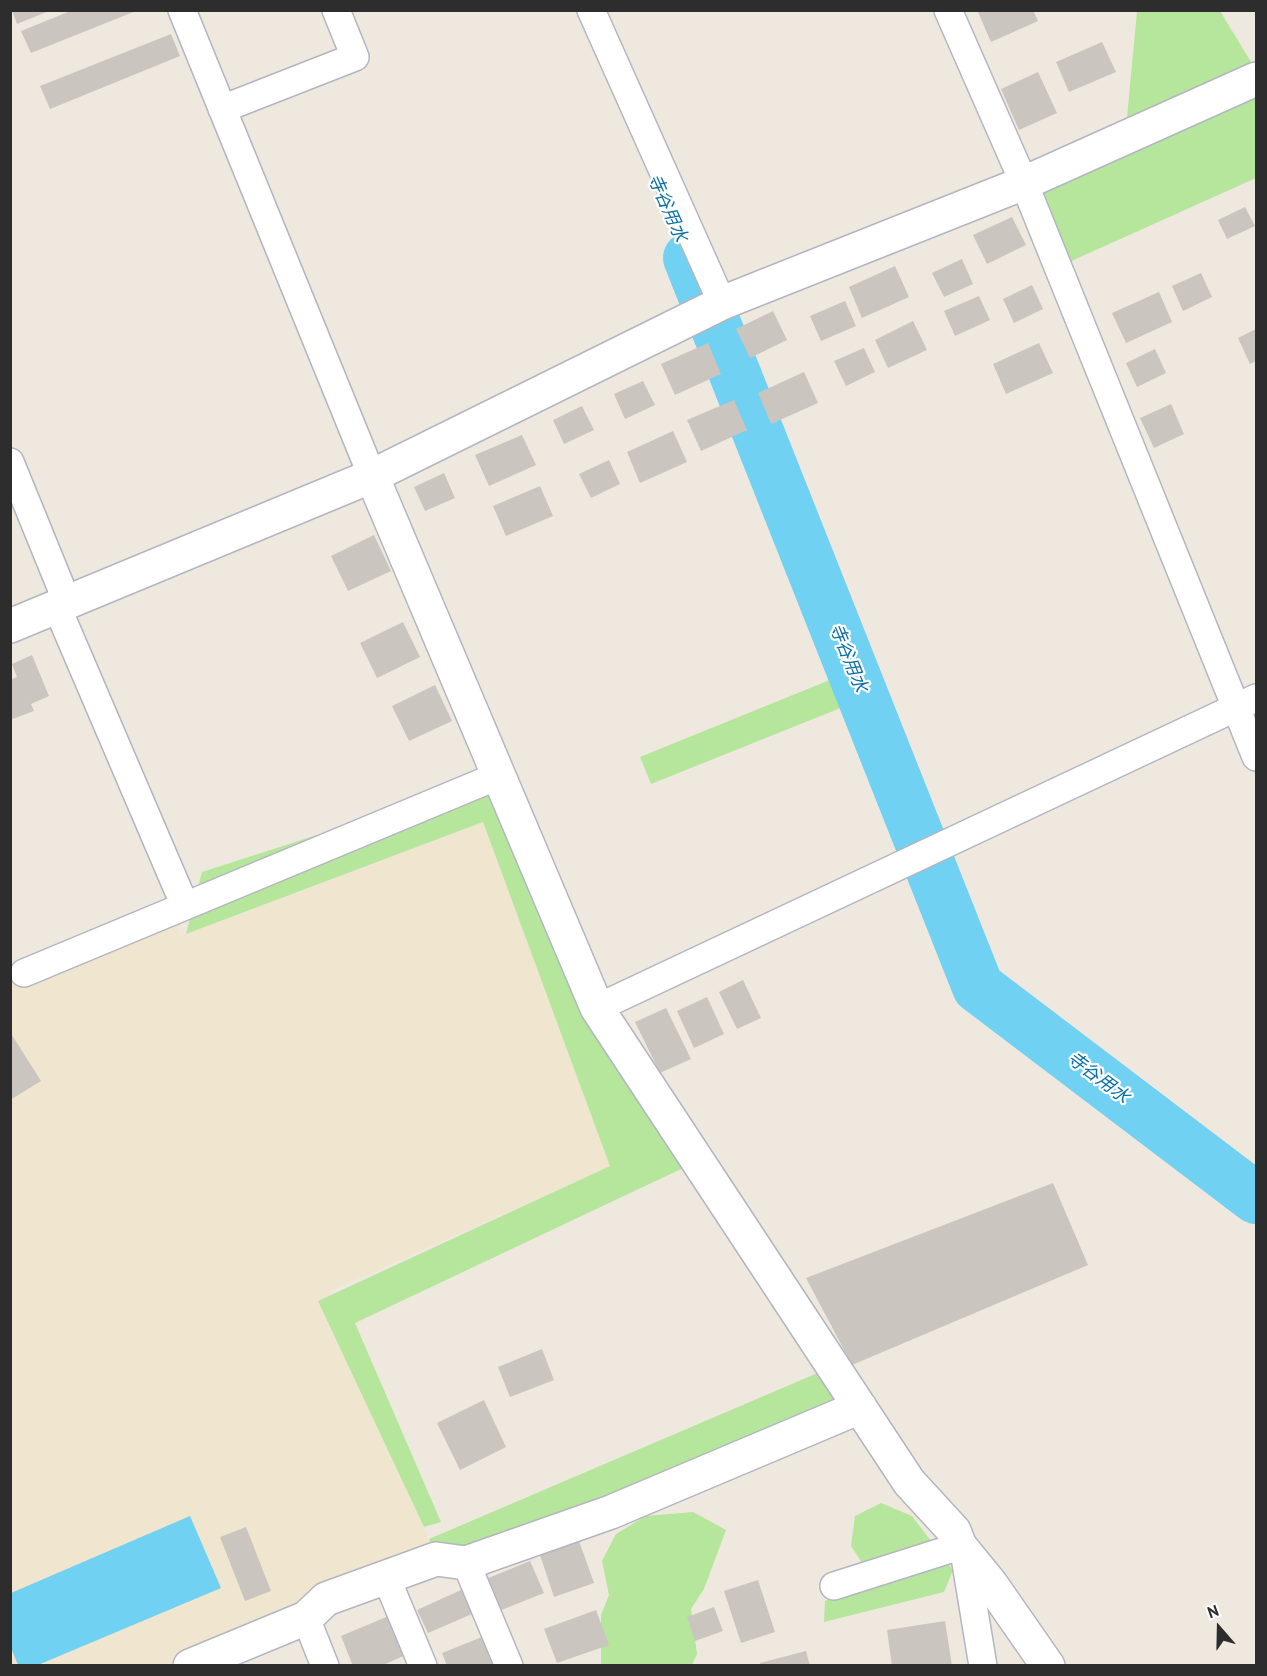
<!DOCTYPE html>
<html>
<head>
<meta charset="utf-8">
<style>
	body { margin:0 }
	#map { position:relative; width:1267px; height:1676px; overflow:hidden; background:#efe8df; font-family:"PT Sans",sans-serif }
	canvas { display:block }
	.frame { position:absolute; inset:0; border:12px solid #2d2d2d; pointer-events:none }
	.north { position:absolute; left:1189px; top:1598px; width:60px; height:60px; -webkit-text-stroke:4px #fff; paint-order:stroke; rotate:340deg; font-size:16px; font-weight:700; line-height:24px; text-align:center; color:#2d2d2d }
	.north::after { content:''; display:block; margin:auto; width:21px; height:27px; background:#2d2d2d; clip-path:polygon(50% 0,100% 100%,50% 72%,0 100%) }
</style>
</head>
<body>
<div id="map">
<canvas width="1267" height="1676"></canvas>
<div class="frame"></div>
<div class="north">N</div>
</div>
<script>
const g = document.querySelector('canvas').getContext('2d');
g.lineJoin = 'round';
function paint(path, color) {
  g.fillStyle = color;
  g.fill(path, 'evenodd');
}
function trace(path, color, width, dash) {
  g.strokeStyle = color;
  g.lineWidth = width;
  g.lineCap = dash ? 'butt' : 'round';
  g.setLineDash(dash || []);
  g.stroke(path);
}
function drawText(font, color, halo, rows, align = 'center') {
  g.font = font + ' "PT Sans","Noto Sans JP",sans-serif';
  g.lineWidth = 4.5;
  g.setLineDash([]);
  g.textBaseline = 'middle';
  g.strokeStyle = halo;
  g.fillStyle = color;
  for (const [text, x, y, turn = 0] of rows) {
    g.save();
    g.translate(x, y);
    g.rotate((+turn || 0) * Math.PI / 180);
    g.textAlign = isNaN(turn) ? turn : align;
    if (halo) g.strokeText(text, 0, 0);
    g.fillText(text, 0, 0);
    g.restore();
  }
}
const education = new Path2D(`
	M483,822L611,1166L328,1292L436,1559L179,1665H11V965L185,906L178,937Z`);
const green = new Path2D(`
	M1137,11H1220L1256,70V178L1058,267L1024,183L1125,139Z
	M847,673L858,701L651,784L640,757Z
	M488,780L597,1008L698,1161L355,1323L441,1522L424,1527L318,1301L610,1166L483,822L186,934L202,872Z
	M834,1366L860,1407L436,1559L429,1539Z
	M881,1503L912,1516L953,1570L944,1592L824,1622L825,1601L870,1575L851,1546L855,1516Z
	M693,1512L726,1530L704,1589L691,1609L697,1654L692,1665H601V1615L609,1595L602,1561L616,1534L646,1516Z`);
const water = new Path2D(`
	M190,1516L221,1588L38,1665H18L11,1648V1593Z`);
const river = new Path2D(`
	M689,258L978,987L1256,1198`);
const building = new Path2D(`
	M12,10H49V11L17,24Z
	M73,10H136V11L31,53L21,31Z
	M981,10H1033L1038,21L991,42L978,12Z
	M171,34L180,56L50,109L40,86Z
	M1102,42L1116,72L1069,92L1056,62Z
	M1038,72L1057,113L1019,130L1001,89Z
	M1245,207L1255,226L1227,239L1218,220Z
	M1012,217L1026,245L987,264L973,235Z
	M962,259L973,284L944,297L932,273Z
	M895,266L909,297L862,318L849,287Z
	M1201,273L1212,297L1183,311L1172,286Z
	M1032,285L1043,309L1014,323L1003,299Z
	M1159,292L1172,322L1126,343L1112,313Z
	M979,296L990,320L955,336L944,311Z
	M845,301L856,326L821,341L810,316Z
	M773,311L787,340L750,358L736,329Z
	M913,321L927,350L888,368L875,340Z
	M1256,329V361L1250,364L1238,338Z
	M708,343L721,374L675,395L661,364Z
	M1039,343L1053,373L1006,394L993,364Z
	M864,348L875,372L846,386L834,361Z
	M1155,349L1166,373L1137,387L1126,363Z
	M804,372L818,403L771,424L758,393Z
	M643,381L655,405L625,419L614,394Z
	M734,400L747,430L701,451L687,420Z
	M1171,404L1184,434L1154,448L1140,418Z
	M582,406L594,430L564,444L553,420Z
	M673,431L687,462L640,483L627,452Z
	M522,435L536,465L489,486L475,455Z
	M609,460L620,484L591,498L579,474Z
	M444,473L455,498L425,511L414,487Z
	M540,486L553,516L506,536L493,506Z
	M374,535L391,571L348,591L331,556Z
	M403,622L420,657L377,678L360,643Z
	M32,655L49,696L31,704L34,711L10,720V680L17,677L12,664Z
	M435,685L452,721L409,741L392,706Z
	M743,980L761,1018L737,1029L719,992Z
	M707,997L724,1034L694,1048L677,1011Z
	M666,1008L691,1059L660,1073L635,1022Z
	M10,1032L41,1081L10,1100Z
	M1053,1183L1088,1265L852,1365L806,1278Z
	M542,1349L554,1380L510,1397L498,1367Z
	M484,1400L506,1447L460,1470L437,1423Z
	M246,1527L271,1591L245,1601L220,1537Z
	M579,1541L594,1583L554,1597L540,1555Z
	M530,1561L544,1593L499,1611L486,1579Z
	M758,1580L775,1632L741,1643L724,1591Z
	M461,1590L472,1614L428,1633L417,1610Z
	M714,1607L723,1631L695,1641L687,1617Z
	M596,1610L609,1645L557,1663L544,1629Z
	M391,1615L408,1654L381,1666H353L341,1636Z
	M945,1621L952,1666H892L887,1630Z
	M487,1635L499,1666H447L442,1653Z
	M806,1651L810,1666H761L760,1663Z`);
const minor = new Path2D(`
	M182,10L372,476
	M591,10L722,303
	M948,10L1024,183L1256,757
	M222,109L355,57L336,10
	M10,462L67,602
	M57,607L185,906
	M24,973L500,775
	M597,1008L1256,698
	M964,1551L983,1666
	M466,1563L509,1666
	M386,1577L423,1666
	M834,1586L960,1546
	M306,1618L325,1666`);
const tertiary = new Path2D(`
	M372,476L597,1008L909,1482L954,1531L960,1546L991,1584L1048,1666
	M10,626L372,476L722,303L1024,183L1256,79
	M190,1666L306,1618L326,1599L436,1559L466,1563L611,1512L860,1407`);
const waterNames = [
	["寺谷用水",667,208,66],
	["寺谷用水",848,658,68],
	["寺谷用水",1098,1078,37]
];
paint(education, '#f0e5cf');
paint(green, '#b5e69b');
paint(water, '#71d1f2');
trace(river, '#71d1f2', 52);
paint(building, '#cac5bf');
trace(minor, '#b3b6c1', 30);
trace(tertiary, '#b3b6c1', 36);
trace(minor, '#fff', 27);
trace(tertiary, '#fff', 33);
drawText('italic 18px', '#0a70a4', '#fff', waterNames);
</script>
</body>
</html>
